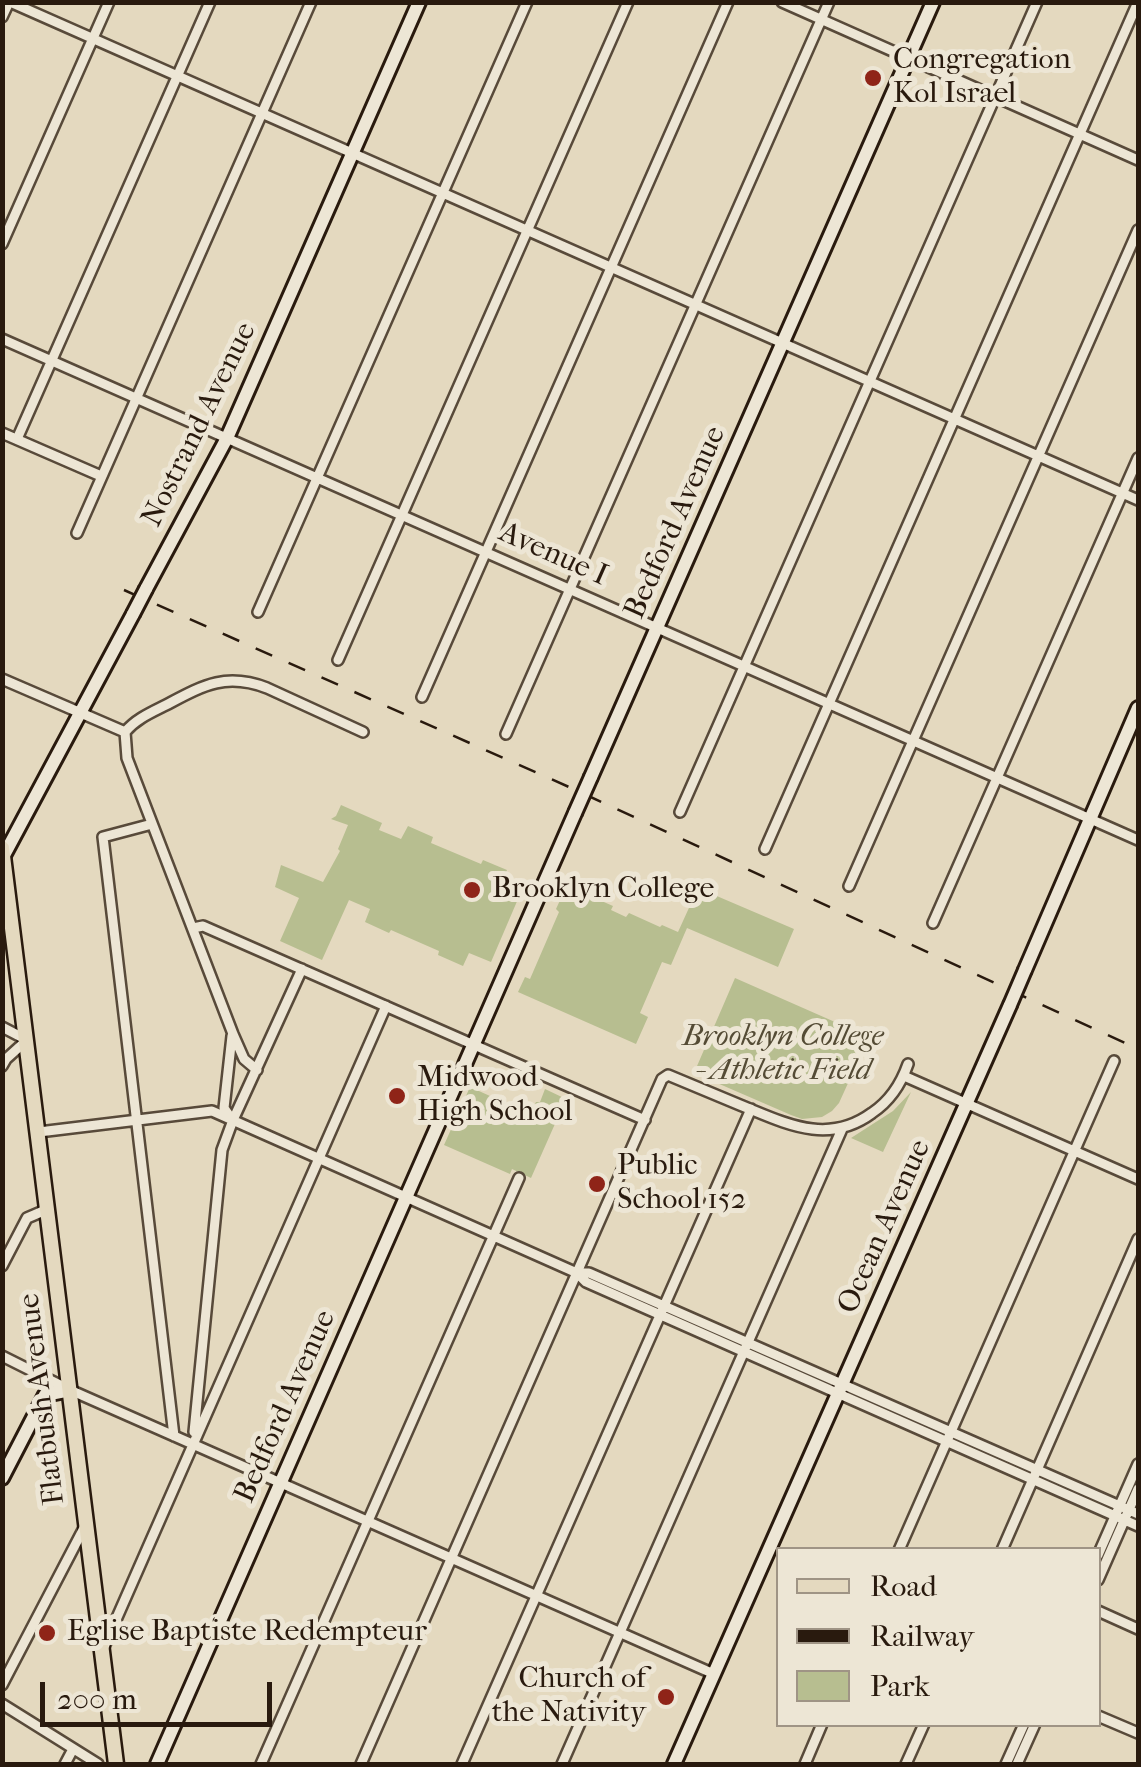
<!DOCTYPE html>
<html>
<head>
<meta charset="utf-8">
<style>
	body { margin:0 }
	#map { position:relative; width:1141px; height:1767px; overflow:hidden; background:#e4d9bf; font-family:"IM FELL French Canon",serif }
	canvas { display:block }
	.frame { position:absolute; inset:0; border:5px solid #291a0e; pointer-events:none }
	.legend { position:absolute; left:776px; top:1547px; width:325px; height:180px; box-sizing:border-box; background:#ede6d5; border:2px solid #9f9485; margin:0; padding:12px 18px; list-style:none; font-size:30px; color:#291a0e }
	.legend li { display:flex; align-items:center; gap:20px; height:50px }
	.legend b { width:50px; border:2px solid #9f9485 }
	.scale { position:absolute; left:40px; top:1682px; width:232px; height:45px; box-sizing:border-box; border:5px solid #291a0e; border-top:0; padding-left:12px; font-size:30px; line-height:35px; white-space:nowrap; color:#291a0e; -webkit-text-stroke:8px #ede6d5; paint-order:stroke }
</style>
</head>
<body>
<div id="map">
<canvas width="1141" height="1767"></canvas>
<div class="frame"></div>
<ul class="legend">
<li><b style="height:12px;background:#e4d9bf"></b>Road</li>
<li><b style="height:12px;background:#291a0e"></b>Railway</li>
<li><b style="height:28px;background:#b7be90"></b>Park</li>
</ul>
<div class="scale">200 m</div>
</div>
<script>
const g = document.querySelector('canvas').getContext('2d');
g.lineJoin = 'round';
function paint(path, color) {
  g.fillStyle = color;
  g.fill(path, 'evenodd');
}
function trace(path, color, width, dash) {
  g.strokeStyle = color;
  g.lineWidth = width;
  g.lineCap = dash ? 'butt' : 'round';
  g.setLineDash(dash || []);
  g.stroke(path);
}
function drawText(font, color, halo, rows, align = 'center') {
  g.font = font + ' "IM FELL French Canon",serif';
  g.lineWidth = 10;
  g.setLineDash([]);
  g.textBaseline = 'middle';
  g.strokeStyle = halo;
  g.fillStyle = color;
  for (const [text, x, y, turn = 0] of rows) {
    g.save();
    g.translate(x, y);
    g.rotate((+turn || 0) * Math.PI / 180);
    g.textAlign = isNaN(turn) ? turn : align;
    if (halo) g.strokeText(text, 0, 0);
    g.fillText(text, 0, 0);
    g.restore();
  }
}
const green = new Path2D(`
	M341,805L382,823L379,830L401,839L408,826L433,837L431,843L481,864L483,860L507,870L501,884L521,892L491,962L469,953L463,966L438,955L439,951L391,930L389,933L365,922L370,909L349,900L322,960L280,941L299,898L275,887L281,865L323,882L340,851L338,849L348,825L331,819L336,816Z
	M568,883L582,889L581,892L613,906L611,910L626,917L629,913L660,927L662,925L678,932L698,888L794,929L778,967L687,928L671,965L662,962L640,1013L648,1017L636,1044L518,992L525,977L530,979L559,912L556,909Z
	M735,978L869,1037L839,1103L832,1111L822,1117L802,1119L791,1115L694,1073Z
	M470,1087L530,1114L536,1102H540L545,1089L566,1099L531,1178L512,1169L510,1174L444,1145Z
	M911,1092L883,1152L851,1138L893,1111Z`);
const street = new Path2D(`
	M10,2L1138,500
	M782,2L1138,160
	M2,17L9,2
	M2,244L109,2
	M2,339L1138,840
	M2,433L101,476
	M17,439L210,2
	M77,533L311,2
	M258,612L527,2
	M338,660L628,2
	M2,679L125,732
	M422,697L728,2
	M506,734L829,2
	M680,812L1037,2
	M152,824L103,837L174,1436
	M765,849L1138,2
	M849,886L1138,230
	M933,923L1138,458
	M193,928L203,926L645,1120
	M2,1027L27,1040L6,1059L2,1066
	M257,1070L244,1059L233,1034L127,758L125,732C136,719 150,713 166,705C202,686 225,672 267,688L363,732
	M904,1076L1138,1179
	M231,1118L224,1108L232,1036
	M39,1132L212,1111L577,1273L586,1282L1138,1526
	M2,1266L27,1218L48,1209
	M577,1273H589L1138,1514
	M2,1356L70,1390L714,1674
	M194,1432L222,1150L233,1120L302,969
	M899,1550L1114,1061
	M1002,1550L1138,1239
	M1098,1555L1138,1464
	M1098,1580L1138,1489
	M1098,1611L1138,1629
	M104,1647L386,1006
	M2,1685L85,1526
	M2,1704L98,1764
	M1098,1716L1138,1733
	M65,1764L73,1749
	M261,1764L519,1178
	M361,1764L662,1079L668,1075C692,1085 716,1095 740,1105C785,1123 827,1146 872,1113C890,1101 901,1084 908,1064
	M462,1764L751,1109
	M562,1764L842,1129
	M805,1764L822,1724
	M906,1764L924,1724
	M1006,1764L1024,1724
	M1017,1764L1035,1724`);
const secondary = new Path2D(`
	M146,589L227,438L419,2
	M591,777L933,2
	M2,859L133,614
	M1025,970L1138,708
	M465,1064L575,813
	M2,1478L45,1395L70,1390
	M157,1764L462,1070
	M674,1764L1010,1005`);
const primary = new Path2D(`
	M2,848L116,1764`);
const rail = new Path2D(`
	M124,590L569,787L1138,1049`);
const secondaryBridge = new Path2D(`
	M133,614L146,589
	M575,813L591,777
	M1010,1005L1025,970`);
const markers = [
	[873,78,10,"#8f2418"],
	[472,890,10,"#8f2418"],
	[397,1096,10,"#8f2418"],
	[597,1184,10,"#8f2418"],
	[47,1633,10,"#8f2418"],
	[666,1697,10,"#8f2418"]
];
const poiNames = [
	["Congregation",893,61],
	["Kol Israel",893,95],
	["Brooklyn College",492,890],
	["Midwood",417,1079],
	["High School",417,1113],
	["Public",617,1167],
	["School 152",617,1201],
	["Eglise Baptiste Redempteur",67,1633],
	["Church of",646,1680,"right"],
	["the Nativity",646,1714,"right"]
];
const streetNames = [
	["Nostrand Avenue",200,425,-64],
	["Bedford Avenue",676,523,-66],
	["Avenue I",553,555,24],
	["Ocean Avenue",885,1227,-66],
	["Flatbush Avenue",43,1399,-97],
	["Bedford Avenue",286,1407,-66]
];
const parkNames = [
	["Brooklyn College",783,1038],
	["- Athletic Field",783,1072]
];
paint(green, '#b7be90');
trace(street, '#584a3a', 14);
trace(secondary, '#291a0e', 18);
trace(primary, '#291a0e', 19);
trace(street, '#ede6d5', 9);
trace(secondary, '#ede6d5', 12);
trace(primary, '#e4d9bf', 14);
trace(rail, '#291a0e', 2.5, [18, 18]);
trace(secondaryBridge, '#291a0e', 18, []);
trace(secondaryBridge, '#ede6d5', 12);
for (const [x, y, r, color] of markers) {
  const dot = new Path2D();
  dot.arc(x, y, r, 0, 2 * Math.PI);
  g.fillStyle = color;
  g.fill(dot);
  trace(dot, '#ede6d5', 4);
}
drawText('30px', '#291a0e', '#ede6d5', poiNames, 'left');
drawText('30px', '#291a0e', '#ede6d5', streetNames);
drawText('italic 30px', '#544b35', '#ede6d5', parkNames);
</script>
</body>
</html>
